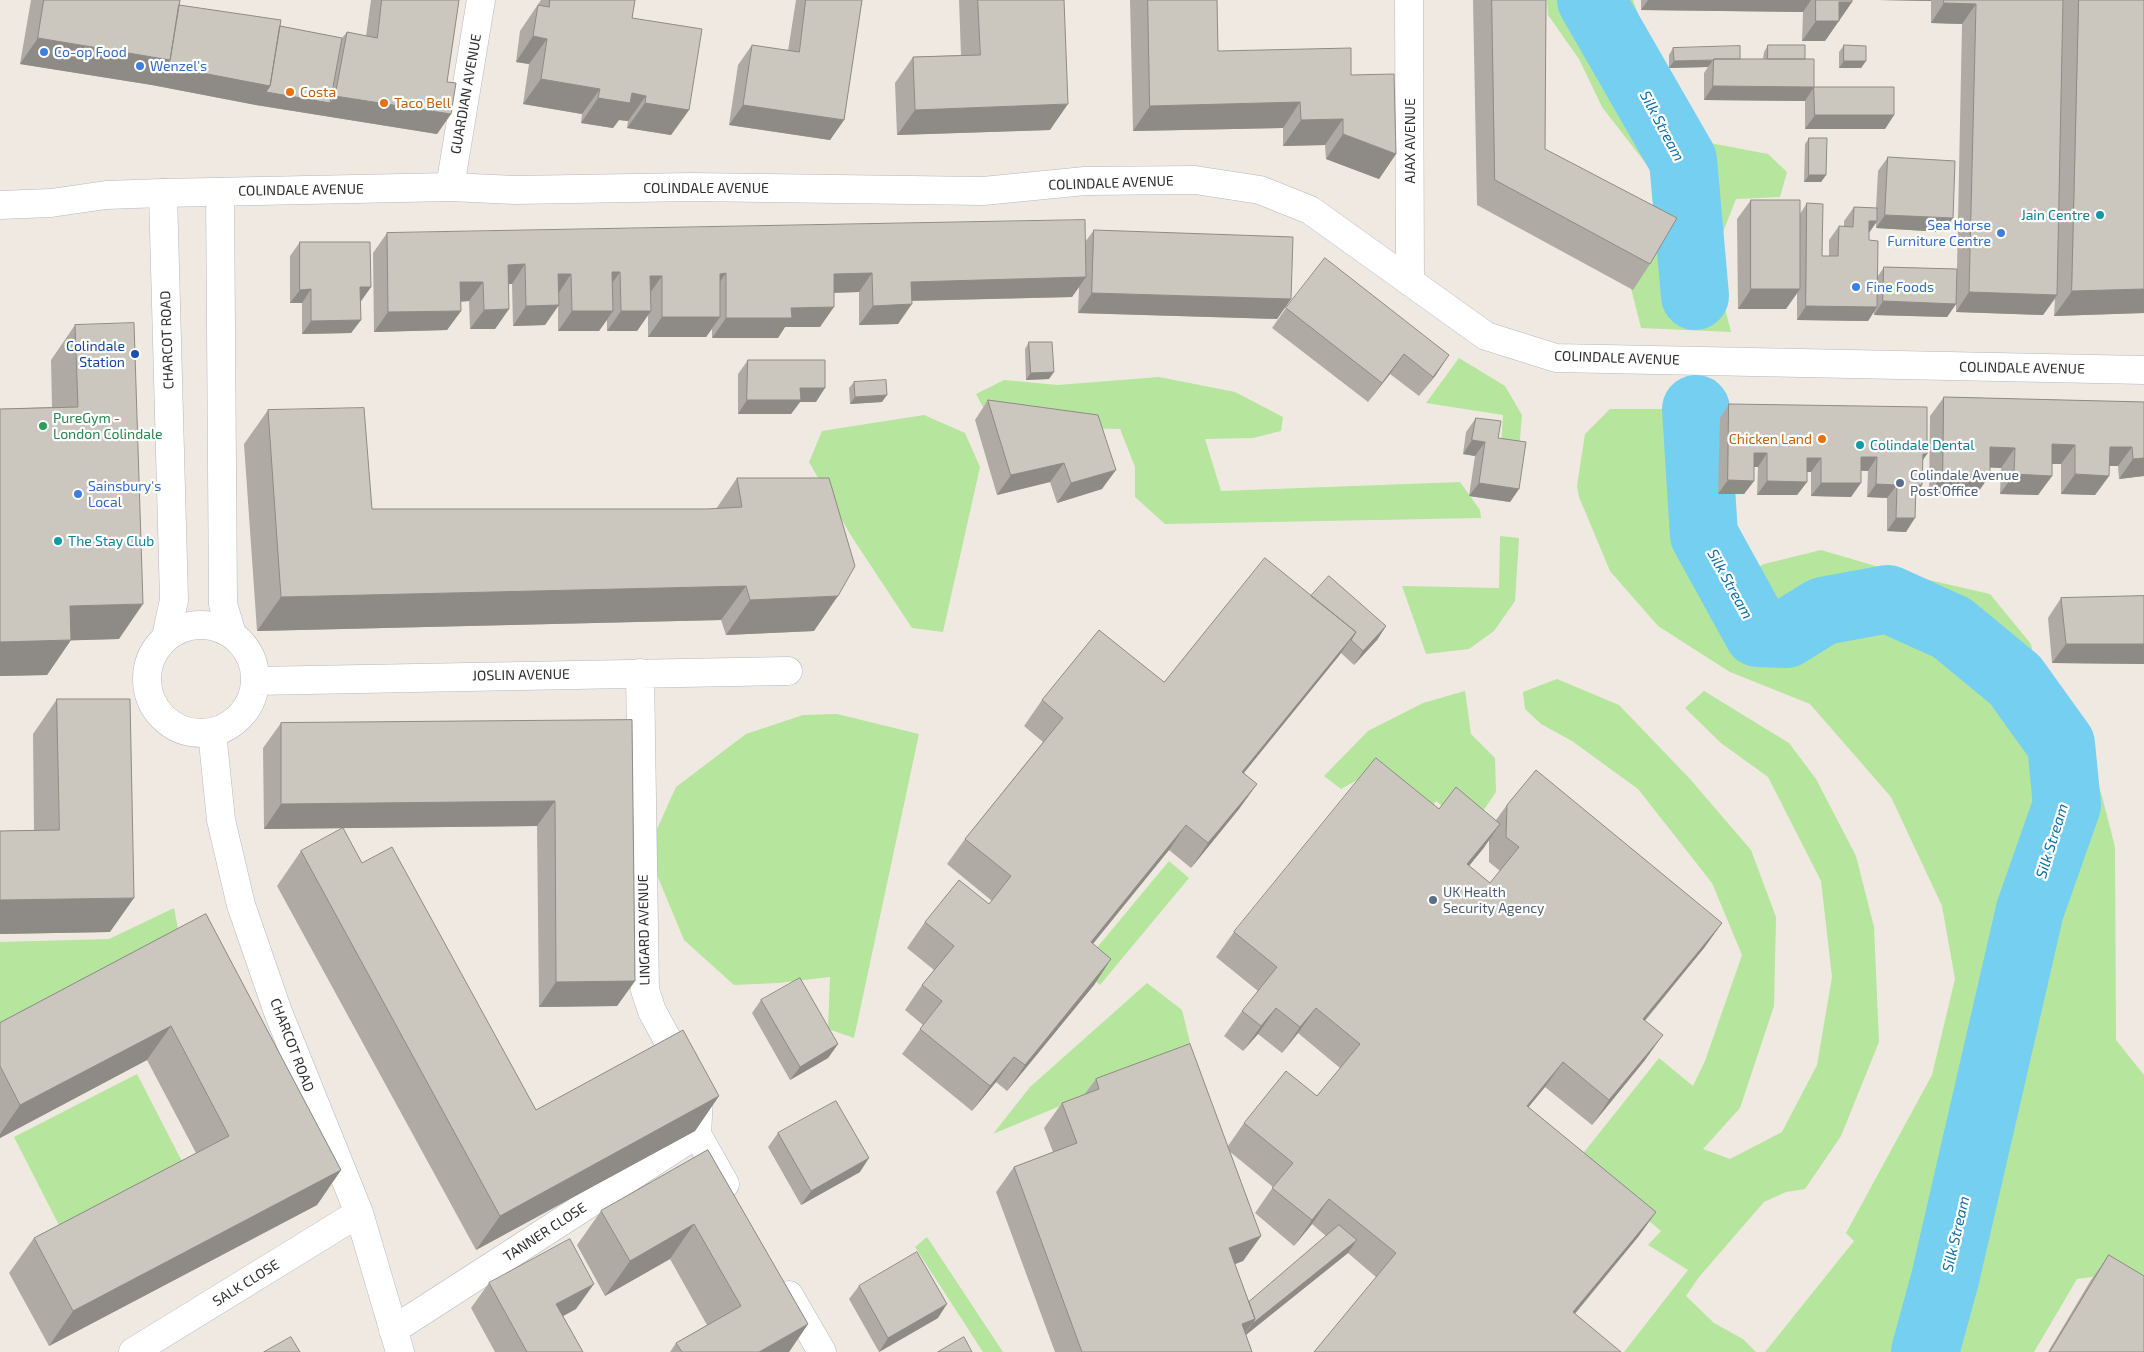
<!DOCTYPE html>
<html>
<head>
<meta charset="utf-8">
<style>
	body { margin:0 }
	canvas { display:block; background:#efe9e1 }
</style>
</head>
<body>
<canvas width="2144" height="1352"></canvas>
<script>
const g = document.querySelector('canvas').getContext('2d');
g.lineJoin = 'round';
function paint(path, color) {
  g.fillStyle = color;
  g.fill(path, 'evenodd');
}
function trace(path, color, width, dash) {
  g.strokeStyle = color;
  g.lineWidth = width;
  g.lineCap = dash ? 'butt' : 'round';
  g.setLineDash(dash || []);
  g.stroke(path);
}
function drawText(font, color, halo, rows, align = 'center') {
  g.font = font + ' "Exo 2",sans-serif';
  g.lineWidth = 4.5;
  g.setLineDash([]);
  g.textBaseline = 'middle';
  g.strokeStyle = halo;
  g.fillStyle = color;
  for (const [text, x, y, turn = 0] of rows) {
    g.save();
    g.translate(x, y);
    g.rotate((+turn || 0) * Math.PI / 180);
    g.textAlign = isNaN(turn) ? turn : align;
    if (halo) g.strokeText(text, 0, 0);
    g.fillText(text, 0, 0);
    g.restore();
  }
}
const green = new Path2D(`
	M1547,0H1633L1661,78L1705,142L1768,154L1787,172L1780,197L1736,199L1722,235L1720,289L1731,332L1641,328L1631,288L1654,209V174L1602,107L1579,59L1548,15Z
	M1459,358L1505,386L1522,415L1519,450L1501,447L1503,415L1426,403Z
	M1159,377L1235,392L1283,417L1281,431L1253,438L1205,439L1221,491L1460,482L1480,510L1481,518L1165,524L1135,497V467L1120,429L1085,428L988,416L976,394L1004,380L1058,385Z
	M1610,409H1683L1686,497L1693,551L1718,588L1764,564L1821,550L1903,574L1990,594L2031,644L2050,729L2083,739L2102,796L2115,847L2116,1040L2144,1075V1302L2099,1276L2077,1279L2034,1352H1765L1854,1241L1846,1233L1932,1075L1955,979L1942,906L1891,797L1810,704L1730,672L1658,626L1610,571L1579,497L1577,486L1585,434Z
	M924,415L965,433L980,467L943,632L912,628L850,534L809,462L822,431Z
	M1500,536L1519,538L1515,601L1494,631L1469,649L1426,654L1402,586L1499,588Z
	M1557,679L1619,705L1690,779L1751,850L1776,917L1774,1006L1740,1108L1703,1149L1730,1159L1782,1132L1817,1065L1832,977L1821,881L1768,777L1721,743L1685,708L1704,691L1789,743L1816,779L1856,856L1874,927L1879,1042L1841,1136L1805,1189L1786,1192L1764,1202L1699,1277L1686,1296L1714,1323L1743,1339L1756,1352H1624L1688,1270L1648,1245L1661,1231L1577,1161L1659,1058L1693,1086L1705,1061L1742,955L1712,883L1638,789L1572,741L1541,724L1525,709L1523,692Z
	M1465,691L1471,734L1495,758L1496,792L1470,830L1436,801L1416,828L1357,780L1341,789L1324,776L1368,731L1423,703Z
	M837,714L919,734L854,1038L828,1029L830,977L778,983L734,985L684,940L647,851L676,787L746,734L803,715Z
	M1169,861L1189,878L1100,985L1080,968Z
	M174,908L182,949L0,1044V942L109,939Z
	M1147,983L1182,1010L1200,1083L1175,1058L993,1134L1030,1087Z
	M137,1074L188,1173L65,1237L14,1137Z
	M927,1237L1003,1352H983L915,1247Z`);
const river = new Path2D(`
	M1591,0L1683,160L1695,296
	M1696,409L1704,535L1758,633L1786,634L1823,611L1888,599L1952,628L2015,680L2061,744L2067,805L2030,910L1945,1279L1925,1352`);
const minor = new Path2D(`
	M1409,0L1410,282
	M450,187L481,0
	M220,192L223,604L232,634
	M163,193L174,600L166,637
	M147 679a54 54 0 1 1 108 0a54 54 0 1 1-108 0Z
	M640,673L645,990L652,1011L699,1098L697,1134L725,1184
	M255,681L788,671
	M212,732L221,820L241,905L278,1012L359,1213L400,1352
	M789,1295L822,1352
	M393,1330L697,1134
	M133,1352L359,1213`);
const tertiary = new Path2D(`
	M0,205L51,203L106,195L163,193L450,187L515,190L692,187L983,191L1085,181L1195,180L1260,190L1310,210L1486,336L1556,358L2144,370`);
const wall = new Path2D(`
	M31,0H180L179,5L280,26L342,38L347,32L366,36L371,0H459L447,82L451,114L437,134L256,105L152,85L20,64Z
	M541,0H635L632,18L689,110L671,135L627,128L628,121L619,120L613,128L581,123L582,114L523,104L529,64L516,62L520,31Z
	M796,0H862L844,120L830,140L729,125L738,65L752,45L788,51Z
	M959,0H1064L1050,130L897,135L895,83L913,57L961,55Z
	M1130,0H1217L1218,51L1351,75L1396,154L1379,179L1326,159L1325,145L1283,146V128L1133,131Z
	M1473,0H1546L1545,149L1650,264L1633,290L1477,205Z
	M1641,0H1852V2L1825,41H1802L1803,12L1641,10Z
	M1879,0H2144V313L2054,316L2055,299L2043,315L1956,312V304L1947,317L1874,315V312L1868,321L1797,320V293L1786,309H1738L1737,219L1751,200L1800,214L1807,203L1822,256H1829V240L1839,226H1844V221L1854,207L1876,208L1878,171L1888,157L1943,232L1876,228V223L1869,233V240L1878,276L1884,267L1957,269L1962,24L1931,23V1Z
	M1768,45L1805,59L1814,87L1805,101L1704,100V73L1708,67L1669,68V55L1673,48L1740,59H1763L1764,52Z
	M1844,45L1866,61L1861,68H1839V52Z
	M1814,87L1894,115L1885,129H1805V101Z
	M1809,138L1826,175L1821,182H1804L1805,144Z
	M1094,230L1291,299L1277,319L1078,313L1079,287L1072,297L912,301L898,324L859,325V292L834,293L820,327H785L778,338H712V329L706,337H648V315L637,331H607V320L599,331H558V306L545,325L513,326L512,284H508L509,309L495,329H470L469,301L461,302V311L447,330L374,332L373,253L387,233L1085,242Z
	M300,242L371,287L361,301H360L361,320L351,333L302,334V303H290V256Z
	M1286,308L1449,355L1419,396L1390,374L1368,402L1272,328Z
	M75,325L119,639L71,640L47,675L0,676V409L52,407L51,360Z
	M1029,342L1049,379L1026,380L1025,349Z
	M748,360L816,402H800L791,414H738V374Z
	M854,382L882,402L850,404L849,388Z
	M1944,397L2144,402V476L2119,479L2118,466H2109V476L2095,495L2061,494V464H2052V476L2038,495L2000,494L2001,468L1990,467V475L1976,495L1929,494L1930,416Z
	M988,400L1102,489L1057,503L1050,482L997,495L975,420Z
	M1729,404L1927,454L1922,461V485L1916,494L1906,532L1887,531V498L1867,497L1868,471H1861L1851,497L1811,496V472H1807V482L1797,495H1757L1758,467H1754V481L1744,494H1718L1720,418Z
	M268,410L372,509H716L737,478L814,631L726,635L721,620L257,631L244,444Z
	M1476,418L1498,438L1519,489L1510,502L1469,496L1475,456L1463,454L1466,432Z
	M1311,596L1386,626L1377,640L1354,665L1341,653L1244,773L1257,784L1239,809L1191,868L1169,850L1093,944L1111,959L1094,985L1007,1091L996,1082L972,1111L902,1054L923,1025L905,1010L922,985L934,970L907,948L925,922L989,904L992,901L947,864L965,839L1043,742L1024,726L1042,700L1164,682Z
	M2144,596V664L2052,663L2048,618L2061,598Z
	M57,699L110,932L0,934V831L34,830L33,734Z
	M632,720L635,981L617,1006L539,1007L537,826L264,829L263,748L281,723Z
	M1507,805L1722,923L1704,948L1645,1021V1060L1592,1125L1545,1087L1528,1107L1656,1212L1638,1237L1575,1314L1376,1277L1348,1253L1246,1335L1252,1352H1055L996,1192L1014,1167L1053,1152L1044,1128L1062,1103L1084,1095L1096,1079L1228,1146L1244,1123L1317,1096L1340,1068L1298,1033L1282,1053L1258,1034L1243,1051L1224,1036L1242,1011L1258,991L1216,957L1234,932L1439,809L1496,820ZM1489,840V862L1500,871L1490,883L1469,866ZM1229,1151L1273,1187L1255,1213L1294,1246L1312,1224L1326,1236L1249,1302L1235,1264L1243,1261L1261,1236Z
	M301,851L362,863L536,1110L719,1096L695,1131L476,1250L277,886Z
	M206,914L341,1170L317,1205L49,1346L9,1273L34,1238L196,1153L147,1060L0,1138V1023Z
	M761,1000L838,1044L828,1058L790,1080L752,1013Z
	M778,1133L860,1172L801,1205L768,1147Z
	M708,1150L808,1324L789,1352H670L676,1343L707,1325L670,1259L605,1296L577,1245L601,1211Z
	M2109,1255L2144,1352H2048L2091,1280Z
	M489,1283L576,1309L563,1316L583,1352H495L471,1308Z
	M859,1286L938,1318L879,1352L849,1299Z`);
const shadedWall = new Path2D(`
	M1648,0H1811L1803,12L1641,10Z
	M1879,0H1931V1Z
	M1839,2H1852L1825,41H1802L1816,21Z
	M1944,3L1976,4L1962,24L1931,23Z
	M533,36L547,39L529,64L516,62Z
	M38,38L170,60L270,86L330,103L335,96L451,114L437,134L256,105L152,85L20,64Z
	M1713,60L1708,67L1669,68L1674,61Z
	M1844,61H1866L1861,68H1839Z
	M541,79L600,89L582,114L523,104Z
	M1713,86L1814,87L1805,101L1704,100Z
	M632,93L646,96L628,121L619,120L613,128L581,123L598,98Z
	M1300,102L1283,128L1133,131L1150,106Z
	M645,103L689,110L671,135L627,128Z
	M1068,104L1050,130L897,135L915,110Z
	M743,105L844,120L830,140L729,125Z
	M1815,115H1894L1885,129H1805Z
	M1343,119L1325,145L1283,146L1301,120Z
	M1343,134L1396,154L1379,179L1326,159Z
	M1809,175H1826L1821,182H1804Z
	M1885,215L1953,218L1943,232L1876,228Z
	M1869,221H1877L1868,234Z
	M525,264L512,284L494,285L508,265Z
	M612,272H620L606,292Z
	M726,273L712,293L720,274Z
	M872,273L859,292L821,293L834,274Z
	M558,274H571L558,294Z
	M650,276H662L648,296Z
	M1086,277L1072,297L897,301L911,282Z
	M460,282H483L469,301L447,302Z
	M360,287H371L361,301H351Z
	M311,289L302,303H290L300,290Z
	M1751,289H1800L1786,309H1738Z
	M2144,289V313L2054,316L2072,291Z
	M1969,292L2057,295L2043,315L1956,312Z
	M1092,293L1291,299L1277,319L1078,313Z
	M1883,301L1956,304L1947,317L1874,315Z
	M912,304L898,324L859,325L873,306Z
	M559,305L545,325L513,326L526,306Z
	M1806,306L1877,307L1868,321L1797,320Z
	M834,307L820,327H785L778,338H712L726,318L791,308Z
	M509,309L495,329H470L484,310Z
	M461,311L447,330L374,332L388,312Z
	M572,311H613L599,331H558Z
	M621,311H651L637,331H607Z
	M662,317H720L706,337H648Z
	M361,320L351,333L302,334L311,321Z
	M1404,354L1390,374L1368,402L1382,383Z
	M1449,355L1436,375L1419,396L1433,377Z
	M1054,372L1049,379L1026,380L1031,373Z
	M800,388H825L816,402H800L791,414H738L747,400Z
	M887,395L882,402L850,404L855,397Z
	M1472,440L1485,442L1475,456L1463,454Z
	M2052,444L2075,445L2061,464H2039Z
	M1990,447L2015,448L2001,468L1976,467Z
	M2110,447H2132L2118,466H2096Z
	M1754,453H1767L1758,467H1745Z
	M1923,454H1927L1917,468Z
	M1861,457H1877L1868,471L1852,470Z
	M1807,458H1821L1811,472H1797Z
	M2144,458V476L2119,479L2133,459Z
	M1064,463L1050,482L997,495L1011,475Z
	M1116,470L1102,489L1057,503L1071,483Z
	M1943,474L1990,475L1976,495L1929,494Z
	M2014,474L2052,476L2038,495L2000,494Z
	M2075,474L2109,476L2095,495L2061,494Z
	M1728,480L1754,481L1744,494H1718Z
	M1767,481L1807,482L1797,495H1757Z
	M1479,483L1519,489L1510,502L1469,496Z
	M1821,483H1861L1851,497L1811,496Z
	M1876,484L1897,485L1887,498L1867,497Z
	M1916,485H1922L1912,499Z
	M1896,518H1915L1906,532L1887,531Z
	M746,586L721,620L257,631L281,597Z
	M838,596L814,631L726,635L750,600Z
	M143,604L119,639L51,641L71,640L47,675L0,676V642L70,606Z
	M1386,626L1377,640L1354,665L1363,651Z
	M1356,632L1338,657L1224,797L1242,772Z
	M2066,644H2144V664L2052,663Z
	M1257,784L1239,809L1191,868L1208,843Z
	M555,801L537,826L264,829L281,804Z
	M1500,824L1483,849L1449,890L1467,864Z
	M1186,825L1169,850L1073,968L1091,942Z
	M134,898L110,932L0,934V900Z
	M1722,923L1704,948L1625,1044L1643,1019Z
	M1111,959L1094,985L1007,1091L1025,1065Z
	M635,981L617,1006L539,1007L556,982Z
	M1276,1008L1258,1034L1243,1051L1261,1026Z
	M1316,1008L1298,1033L1282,1053L1300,1027Z
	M171,1026L147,1060L0,1138V1134L20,1105Z
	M1663,1035L1645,1060L1592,1125L1609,1100Z
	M838,1044L828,1058L790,1080L800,1067Z
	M1014,1057L996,1082L972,1111L990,1086Z
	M1563,1062L1545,1087L1509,1131L1527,1106Z
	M719,1096L695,1131L476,1250L500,1216Z
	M869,1158L860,1172L801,1205L811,1191Z
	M341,1170L317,1205L49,1346L73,1311Z
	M1329,1199L1312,1224L1294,1246L1312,1220Z
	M1656,1212L1638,1237L1555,1337L1573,1312Z
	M694,1224L670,1259L605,1296L630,1261Z
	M1261,1236L1243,1261L1211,1273L1229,1248Z
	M1357,1240L1348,1253L1242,1338L1252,1324Z
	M594,1284L576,1309L539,1329L556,1304Z
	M947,1304L938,1318L879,1352L888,1338Z
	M1255,1319L1237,1344L1242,1324Z
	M808,1324L789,1352H759Z`);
const building = new Path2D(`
	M44,0H180L170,60L38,38Z
	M382,0H459L447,82L456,83L451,114L335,96L347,32L377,38Z
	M550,0H635L632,18L702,29L689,110L645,103L646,96L632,93L630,103L598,98L600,89L541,79L547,39L533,36L538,5L549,7Z
	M806,0H862L844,120L743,105L752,45L799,52Z
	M978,0H1064L1068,104L915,110L913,57L980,55Z
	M1148,0H1217L1218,51L1351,48V75L1394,74L1396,154L1343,134V119L1301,120L1300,102L1150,106Z
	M1492,0H1546L1545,149L1677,218L1650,264L1495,180Z
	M1816,0H1852V2H1839V21H1816Z
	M1944,0H2063L2057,295L1969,292L1976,4L1944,3Z
	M2079,0H2144V289L2072,291Z
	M179,5L281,20L270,86L166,66L170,60Z
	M280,26L342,38L330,103L266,92L270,86Z
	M1768,45H1805V59H1768Z
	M1844,45L1866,46V61H1844Z
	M1740,46V59H1714V60L1674,61L1673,48Z
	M1714,59H1814V87L1713,86Z
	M1814,87H1894V115H1815Z
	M1809,138H1827L1826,175H1809Z
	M1888,157L1955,161L1953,218L1885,215Z
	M1751,200H1800V289H1751Z
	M1807,203L1823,204L1822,256H1838L1839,226L1853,227L1854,207L1877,208V221H1869V240L1878,241L1877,307L1806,306Z
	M1085,220L1086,277L911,282L912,304L873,306L872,273L834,274V307L791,308L792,318H726V273L720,274V317H662V276H650L651,311H621L620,272H612L613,311H572L571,274H558L559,305L526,306L525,264L508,265L509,309L484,310L483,282H460L461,311L388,312L387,233Z
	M1094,230L1293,237L1291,299L1092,293Z
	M300,242H370L371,287H360L361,320L311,321V289L300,290Z
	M1325,258L1449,355L1433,377L1404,354L1382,383L1286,308Z
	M1884,267L1957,269L1956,304L1883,301Z
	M134,323L143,604L70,606L71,640L0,642V409L78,407L75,325Z
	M1029,342H1052L1054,372L1031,373Z
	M748,360H825V388H800L801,400H747Z
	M886,380L887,395L855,397L854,382Z
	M1944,397L2144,402V458L2133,459L2132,447H2110L2109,476L2075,474V445L2052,444V476L2014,474L2015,448L1990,447V475L1943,474Z
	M988,400L1098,415L1116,470L1071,483L1064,463L1011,475Z
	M1729,404L1927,407V454H1923L1922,485H1916L1915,518H1896L1897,485L1876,484L1877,457H1861V483H1821V458H1807V482L1767,481V453H1754V481L1728,480Z
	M364,408L372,509H707L742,507L737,478H829L855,566L838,596L750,600L746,586L281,597L268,410Z
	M1476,418L1501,421L1498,438L1526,442L1519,489L1479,483L1485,442L1472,440Z
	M1265,558L1356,632L1242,772L1257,784L1208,843L1186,825L1091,942L1111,959L1025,1065L1014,1057L990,1086L920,1029L942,1001L922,985L954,946L925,922L959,880L989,904L1011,876L965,839L1063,718L1042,700L1099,630L1164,682Z
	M1329,576L1386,626L1363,651L1351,640L1356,632L1311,596Z
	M2144,596V644H2066L2061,598Z
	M57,699H130L134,898L0,900V831L59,830Z
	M632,720L635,981L556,982L555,801L281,804V723Z
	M1376,758L1439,809L1456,787L1500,824L1467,864L1490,883L1519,847L1506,837L1507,805L1536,770L1722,923L1643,1019L1663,1035L1609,1100L1563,1062L1527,1106L1656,1212L1573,1312L1621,1352H1314L1396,1253L1329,1199L1312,1220L1272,1188L1293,1163L1244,1123L1286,1071L1317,1096L1360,1044L1316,1008L1300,1027L1276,1008L1261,1026L1242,1011L1277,967L1234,932Z
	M343,828L362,863L392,847L536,1110L683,1030L719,1096L500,1216L301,851Z
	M206,914L341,1170L73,1311L34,1238L229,1136L171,1026L20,1105L0,1066V1023Z
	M800,978L838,1044L800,1067L761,1000Z
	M1190,1044L1261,1236L1229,1248L1255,1319L1242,1324L1252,1352H1082L1014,1167L1077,1143L1062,1103L1099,1089L1096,1079Z
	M836,1101L869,1158L811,1191L778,1133Z
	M708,1150L808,1324L759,1352H682L676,1343L741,1306L694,1224L630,1261L601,1211Z
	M1339,1225L1357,1240L1252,1324L1255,1319L1249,1302Z
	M570,1239L594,1284L556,1304L583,1352H527L489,1283Z
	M917,1252L947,1304L888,1338L859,1286Z
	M2109,1255L2144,1276V1352H2050Z
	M291,1337L300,1352H264Z
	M964,1337L972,1352H938Z`);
const markers = [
	[44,52,5,"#3f7fe0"],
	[140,66,5,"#3f7fe0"],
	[290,92,5,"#e8710a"],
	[384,103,5,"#e8710a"],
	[2100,215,5,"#0f9aa8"],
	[2001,233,5,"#3f7fe0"],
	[1856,287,5,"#3f7fe0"],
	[135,354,5,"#1a4fb4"],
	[43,426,5,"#2e9e5b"],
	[1822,439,5,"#e8710a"],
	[1860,445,5,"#0f9aa8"],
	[1900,483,5,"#5c6f8a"],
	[78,494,5,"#3f7fe0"],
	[58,541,5,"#0f9aa8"],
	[1433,900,5,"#5c6f8a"]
];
const shopNames = [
	["Co-op Food",54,52],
	["Wenzel's",150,66],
	["Sea Horse",1991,225,"right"],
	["Furniture Centre",1991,241,"right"],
	["Fine Foods",1866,287],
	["Sainsbury's",88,486],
	["Local",88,502]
];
const foodNames = [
	["Costa",300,92],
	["Taco Bell",394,103],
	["Chicken Land",1812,439,"right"]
];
const streetNames = [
	["GUARDIAN AVENUE",466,94,-80],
	["AJAX AVENUE",1410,141,-90],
	["COLINDALE AVENUE",1111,183,-2],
	["COLINDALE AVENUE",706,188],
	["COLINDALE AVENUE",301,190,-1],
	["CHARCOT ROAD",167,340,-92],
	["COLINDALE AVENUE",1617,358,2],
	["COLINDALE AVENUE",2022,368,1],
	["JOSLIN AVENUE",521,675,-1],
	["LINGARD AVENUE",644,930,-91],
	["CHARCOT ROAD",292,1045,69],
	["TANNER CLOSE",545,1232,-33],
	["SALK CLOSE",246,1283,-32]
];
const cultureNames = [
	["Jain Centre",2090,215,"right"],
	["Colindale Dental",1870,445],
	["The Stay Club",68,541]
];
const transitNames = [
	["Colindale",125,346],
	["Station",125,362]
];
const leisureNames = [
	["PureGym -",53,418],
	["London Colindale",53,434]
];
const serviceNames = [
	["Colindale Avenue",1910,475],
	["Post Office",1910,491],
	["UK Health",1443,892],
	["Security Agency",1443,908]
];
const waterNames = [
	["Silk Stream",1662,126,62],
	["Silk Stream",1730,584,61],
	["Silk Stream",2052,841,-73],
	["Silk Stream",1956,1234,-77]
];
paint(green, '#b6e59e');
trace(river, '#75cff0', 68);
trace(minor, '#b4b7c1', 29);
trace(tertiary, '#b4b7c1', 29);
trace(minor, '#fff', 28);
trace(tertiary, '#fff', 28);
paint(wall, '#afaba4');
paint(shadedWall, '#8e8b86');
paint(building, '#cbc7bf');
trace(building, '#8e8b86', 1);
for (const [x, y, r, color] of markers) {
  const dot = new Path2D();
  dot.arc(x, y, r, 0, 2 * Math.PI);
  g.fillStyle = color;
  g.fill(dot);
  trace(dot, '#fff', 2);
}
drawText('14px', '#366cbe', '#fff', shopNames, 'left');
drawText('14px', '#c56008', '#fff', foodNames, 'left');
drawText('14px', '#2e2e2e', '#fff', streetNames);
drawText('14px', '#0d838f', '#fff', cultureNames, 'left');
drawText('14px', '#164399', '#fff', transitNames, 'right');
drawText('14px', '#27864d', '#fff', leisureNames, 'left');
drawText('14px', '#4e5e75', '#fff', serviceNames, 'left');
drawText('italic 15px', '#0d6fa3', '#fff', waterNames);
</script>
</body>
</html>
